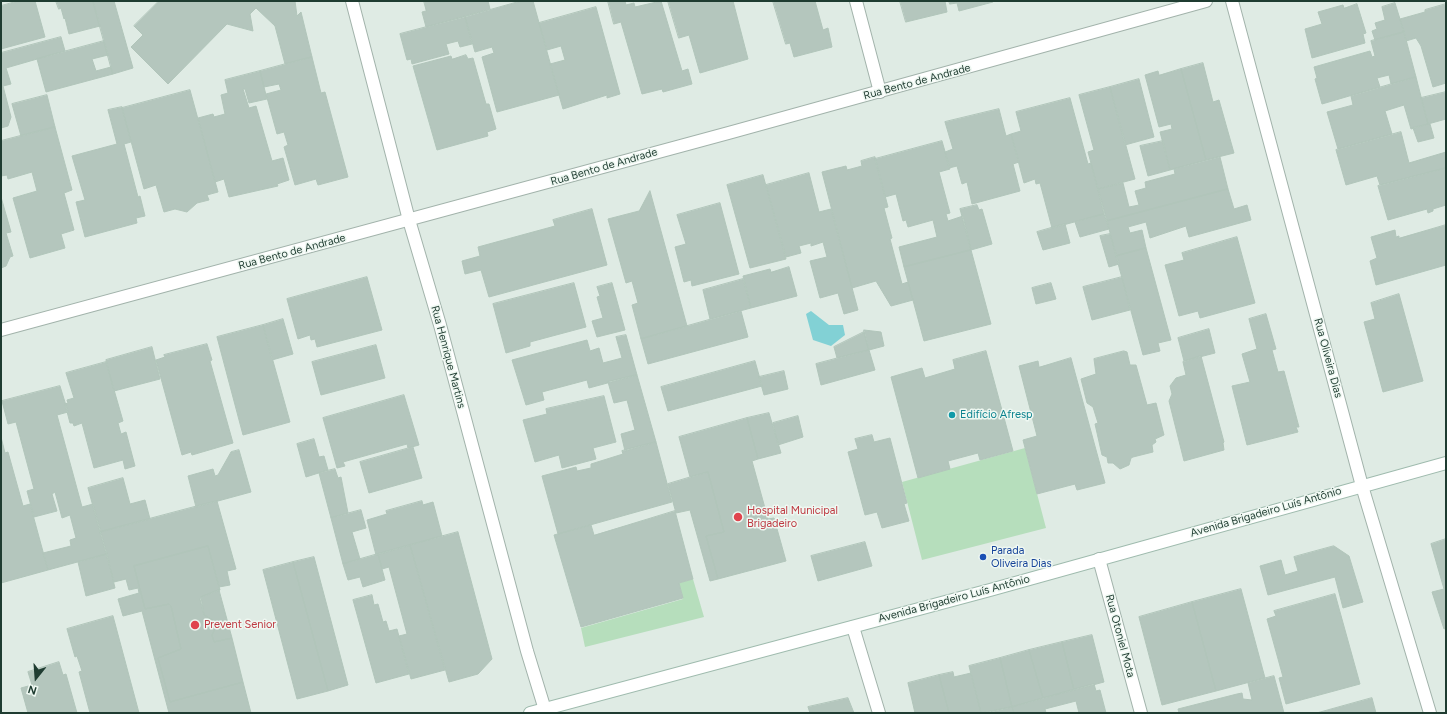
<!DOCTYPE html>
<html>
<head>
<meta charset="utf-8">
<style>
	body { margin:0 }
	#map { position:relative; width:1447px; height:714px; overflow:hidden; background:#dfebe4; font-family:Figtree,sans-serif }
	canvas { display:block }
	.frame { position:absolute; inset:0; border:2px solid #1f3c31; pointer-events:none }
	.north { position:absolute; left:16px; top:658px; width:40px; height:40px; -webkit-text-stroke:3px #eff8f2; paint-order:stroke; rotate:197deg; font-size:11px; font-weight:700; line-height:16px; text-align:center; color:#1f3c31 }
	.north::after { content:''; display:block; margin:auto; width:14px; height:18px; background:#1f3c31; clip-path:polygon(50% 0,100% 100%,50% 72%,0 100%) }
</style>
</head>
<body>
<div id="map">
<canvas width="1447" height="714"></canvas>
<div class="frame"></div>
<div class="north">N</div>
</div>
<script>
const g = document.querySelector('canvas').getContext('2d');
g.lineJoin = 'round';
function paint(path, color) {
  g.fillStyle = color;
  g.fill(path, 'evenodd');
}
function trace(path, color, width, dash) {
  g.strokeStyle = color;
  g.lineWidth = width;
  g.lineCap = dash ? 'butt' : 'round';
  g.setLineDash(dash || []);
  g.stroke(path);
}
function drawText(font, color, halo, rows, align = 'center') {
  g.font = font + ' Figtree,sans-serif';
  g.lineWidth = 3;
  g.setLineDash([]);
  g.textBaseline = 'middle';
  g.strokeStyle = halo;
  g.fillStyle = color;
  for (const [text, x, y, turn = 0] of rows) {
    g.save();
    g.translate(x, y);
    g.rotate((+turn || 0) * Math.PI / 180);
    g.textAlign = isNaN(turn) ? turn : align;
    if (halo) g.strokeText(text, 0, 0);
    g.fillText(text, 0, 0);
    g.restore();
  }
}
const green = new Path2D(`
	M1025,448L1046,528L922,560L902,482Z
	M693,579L704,617L585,647L581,628L683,599L679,583Z`);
const water = new Path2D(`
	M811,311L829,325H843L845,335L831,346L813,340L806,314Z`);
const building = new Path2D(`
	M18,1H35L45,37L1,49V6Z
	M56,1H93L100,26L69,34L65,18L64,19L61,8L59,9Z
	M93,1H114L133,68L113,74Z
	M159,1H295L297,16L301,12L312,57L285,64L275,26L256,8L250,14L253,31L227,24L168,84L131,47L143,35L134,26Z
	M424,1H488L490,9L426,27L422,12L426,11Z
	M521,1H533L559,95L497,112L482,57L494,53L492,47L475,52L465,17Z
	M608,1H625L626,5L634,3L635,7L661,1L682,71L688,69L692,84L663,92L662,89L642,94L621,22L614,24Z
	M668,1H733L748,59L700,73L689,35L679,38Z
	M773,1H815L823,30L828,28L832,47L794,57L790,43L786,44Z
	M900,1H945L947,12L906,22Z
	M949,1H993V2L959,11L957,3L950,4Z
	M1395,3L1404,32L1375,40L1372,31L1377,29L1375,23L1385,20L1382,7Z
	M1357,4L1366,33L1363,34L1365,43L1312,58L1305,29L1322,24L1318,12L1343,5L1344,8Z
	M1446,4V83L1433,87L1421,46L1416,38L1406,41L1400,19L1425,12V10Z
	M596,7L620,94L607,98V95L563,109L550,64L565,60L561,46L547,50L539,23Z
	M465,17L472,44L460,47L458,41L446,44L449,54L412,64L411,59L407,60L400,34Z
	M1404,32L1416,77L1391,84L1389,75L1377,78L1380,87L1322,104L1315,79L1317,78L1314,67L1370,51L1372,57L1375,56L1371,41Z
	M61,37L65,51L6,68L11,84L3,86L11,117L8,126L1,128V53Z
	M104,41L108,55L92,59L96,71L111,67L113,74L46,92L37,59Z
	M466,55L468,59L473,58L486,104H489L496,129L487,132L488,136L437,150L413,66L451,56L452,59Z
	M312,57L321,93L325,92L348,177L318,185L316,179L295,185L284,147L288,145L284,132L277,134L266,94L281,90L279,84L264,87L260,71Z
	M1203,63L1213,102L1219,100L1234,153L1206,160L1181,69Z
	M1181,69L1206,160L1170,170L1160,132L1172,129L1171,124L1159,127L1145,75L1158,71L1159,75Z
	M260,71L267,99L249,103L245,89H243L249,108L256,106L272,161L283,158L289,180L277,184L278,186L229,197L224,179L215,182L198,118L213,114L214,117L225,114L221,95L228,93L225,80Z
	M1416,77L1428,124L1411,129L1404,105L1385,111L1392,134L1338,149L1327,112L1353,105L1351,96Z
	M1139,79L1154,137L1125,145L1110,87Z
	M1110,87L1135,179L1098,189L1088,152L1094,150L1079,95Z
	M190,90L218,192L207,195L209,200L197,203L187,212L175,209L164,212L156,185L144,189L122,108Z
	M1446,92V119L1428,124L1421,98Z
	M47,95L55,127L21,136L12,104Z
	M1070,98L1088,164L1091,163L1104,214L1052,228L1040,183L1036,184L1035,179L1024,183L1011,134L1021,131L1016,112Z
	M122,107L131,142L124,144L138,197L140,196L145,216L136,218L137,223L85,237L76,202L85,200L72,156L117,144L108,110Z
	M999,109L1006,136L1011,134L1019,162L1013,164L1020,191L972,204L967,182L962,184L957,166L949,168L945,152L953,149L945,122Z
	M1428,124H1430L1434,138L1418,142L1413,128Z
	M55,127L72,190L64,193L74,230L61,234L65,248L30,258L13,198L37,191L32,172L8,179L7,175L1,176V141Z
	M1401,132L1409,163L1446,152V168L1380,185L1377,176L1346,185L1336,150Z
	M942,141L950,169L939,172L950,213L946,214L948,221L963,216L971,250L904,267L899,247L937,237L933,220L908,227L906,220L903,221L896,194L885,197L875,159Z
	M1163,141L1170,170L1148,176L1140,146Z
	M875,157L888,207L884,208L892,238L890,239L902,284L908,282L913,300L891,306L876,281L852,288L822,172L846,166L847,170L862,166L861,161Z
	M1220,157L1228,189L1107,221L1098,189L1123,183L1129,207L1139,205L1135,191L1146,188L1145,182L1175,174L1174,169Z
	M1446,168V205L1433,209V211L1428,213L1427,209L1388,220L1378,186Z
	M809,173L819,212L831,209L858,310L844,314L838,293L820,298L810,261L827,257L823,242L811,246V243L799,246L801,253L786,257L766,185Z
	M763,175L786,259L750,268L727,185Z
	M1228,189L1234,209L1247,205L1251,220L1189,237L1186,226L1150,238L1146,222L1128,227L1130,233L1142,230L1146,248L1116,256L1107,221Z
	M650,191L687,326L641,339L632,305L638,303L632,281L626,283L608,219L639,211Z
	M1,197L11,232L6,233L13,256L10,257L6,266L1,268Z
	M720,203L739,274L692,286L691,280L684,282L675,247L686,244L677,215Z
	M977,205L979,210L982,209L992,244L971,250L960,209Z
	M592,209L607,265L489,297L481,270L465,274L462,261L480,256L478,247L555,226L553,220Z
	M1104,214L1109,229L1080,237L1075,222Z
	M1065,224L1070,243L1043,250L1037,232Z
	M1446,225V265L1376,285L1370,261L1377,258L1371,237L1395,230L1396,237L1399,236V238Z
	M1110,234L1119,264L1109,267L1100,236Z
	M1237,237L1255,303L1200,318L1198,311L1179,316L1165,265L1184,260L1182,253Z
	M1146,248L1171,340L1158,343L1160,351L1143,355L1116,256Z
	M971,250L991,324L924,341L904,267Z
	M789,267L797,296L751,308L743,276L770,269L771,272Z
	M367,277L382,330L317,347L315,339L311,340L310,335L298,339L287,299Z
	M1122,277L1130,310L1092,320L1083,287Z
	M743,279L751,308L710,319L703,290Z
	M574,283L586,327L530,342V346L506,353L493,304Z
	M612,283L625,330L597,337L592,321L603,318L597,297L600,296L597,287Z
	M1051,283L1056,299L1036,304L1032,288Z
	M1399,294L1423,381L1383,392L1364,322L1375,319L1371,303Z
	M741,311L748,337L648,364L641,339Z
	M1266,314L1276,349L1272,350L1278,372L1284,371L1299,427H1296L1298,432L1247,445L1232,386L1250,382L1242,354L1257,349L1249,319Z
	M283,319L293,354L272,360L263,325Z
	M263,325L290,422L243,435L217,337Z
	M1209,329L1215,353L1184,361L1178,338Z
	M864,330L881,332L884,346L869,350Z
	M864,332L869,350L837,358L834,347Z
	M626,335L637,375L589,388L587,380L542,392L544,400L526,405L512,360L587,340L590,351L599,348L603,363L622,358L616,337Z
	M207,344L212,360L210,361L233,443L192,455L191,452L182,455L156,360L165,357L164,355Z
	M376,345L385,378L321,395L312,362Z
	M152,347L160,379L114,391L106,360Z
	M869,350L875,370L821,385L816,364Z
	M986,351L1013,451L980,460L978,453L948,461L950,469L918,478L891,377L922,368L925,378L955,369L953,360Z
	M1124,351L1127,352L1130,365H1136L1147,405L1156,403L1164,435L1155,439L1156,442L1152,445L1153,452L1133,457L1131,458L1129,465L1120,469L1113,463H1108L1107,457L1102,455L1095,424L1098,423L1093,407L1087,403L1081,379L1096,374L1094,359Z
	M1201,356L1224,442L1223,443L1224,450L1184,461L1169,401L1172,394L1170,386L1176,378L1186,375L1183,362Z
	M1071,358L1105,483L1077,490L1075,484L1037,494L1023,440L1037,436L1019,366L1038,361L1039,367Z
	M755,361L762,386L668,411L661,387Z
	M106,362L123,421L118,423L121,434L126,432L135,466L125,469L123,460L94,468L82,423L74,426L73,423H70L65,404L68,403L67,400L74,398L66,373Z
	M784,371L788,389L764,395L759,377Z
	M637,375L656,442L625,451L621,434L635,430L627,400L614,403L608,382Z
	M60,386L68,412L57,415L82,507L93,504L107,554L48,570L43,553L71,546L70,540L76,538L70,515L62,518L55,492L52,494L57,511L34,517L27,491L34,489L16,422L8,424L2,401Z
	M404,395L419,445L408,448L407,444L343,462L345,466L337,468L323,418Z
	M604,396L616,442L593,448L596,459L562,468L559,455L535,462L523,420L547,414L546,409Z
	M769,413L781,453L758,459L747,418Z
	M798,416L803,437L778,445L773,423Z
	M747,418L758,459L752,461L768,519L774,518L786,561L718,579L706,536L724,532L708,472L690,477L679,437Z
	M872,435L874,442L890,438L907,503L904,504L909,521L882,528L877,512L865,515L848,452L858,449L855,439Z
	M1,437L5,453L8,452L23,506L30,504L48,570L1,583Z
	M314,439L319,457L324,456L328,470L306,477L297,444Z
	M656,442L672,502L558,534L542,476L576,467L577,471L591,468V464L623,454L622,451Z
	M413,447L422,478L369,493L360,462Z
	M239,450L251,492L196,507L188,476L213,469L215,476L218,475L231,452Z
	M335,469L338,478L341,477L348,513L331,518L319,473Z
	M708,472L724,532L706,536L718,579L710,581L690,510L676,513L668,484Z
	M123,478L130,504L145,500L150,519L100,532L88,488Z
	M217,501L236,569L227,571L230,585L219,587L208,546L134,566L145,609L169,604L171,606L181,649L158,658L170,702L243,682L251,713H169L142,611L123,616L118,599L139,593L138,588L129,590L126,579L114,582L100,532Z
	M422,501L423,505L433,502L442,536L376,555L367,520L387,514L386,511Z
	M361,510L366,528L352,532L360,559L343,564L331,518Z
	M675,511L693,579L679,583L683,598L581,627L554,535L591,525L594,535Z
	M458,532L492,659L478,674L449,682L410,545Z
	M1446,539V628L1444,629L1432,592L1444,589L1431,544Z
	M865,542L872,566L818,581L811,556Z
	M410,545L445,670L411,679L399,636L407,634L389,567L382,569L378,554Z
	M208,546L220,590L201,597L204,615L213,620L215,623V629L212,635L214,642L232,638L243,682L170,702L158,658L181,649L171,606L169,604L145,609L134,566Z
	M1334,546L1349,556L1363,602L1343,608L1335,577L1268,595L1260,566L1281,560L1285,575L1298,571L1294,557Z
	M107,554L115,588L86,596L78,562Z
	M378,554L385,580L363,587L360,577L348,580L343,564Z
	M314,557L348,685L328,691L293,562Z
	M293,562L328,691L297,699L263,570Z
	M1241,589L1265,678L1216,691L1192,602Z
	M219,590L232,638L214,642L212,635L215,629V623L213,620L204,615L200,599L201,597Z
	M1335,594L1360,684L1286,704L1279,678L1283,677L1267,619L1276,616L1274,611Z
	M372,595L374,605L378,604L383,622L386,621L389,631L397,629L409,674L376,683L353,600Z
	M1192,602L1216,691L1162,705L1139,617Z
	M113,616L139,713H90L79,672L82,671L77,656L75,657L67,629Z
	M1092,635L1104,682L1074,690L1062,642Z
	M1062,642L1074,690L1043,698L1029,650Z
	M1029,650L1043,698L1012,707L1000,658Z
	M1000,658L1012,707L981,713L969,666Z
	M59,662L63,675L66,674L77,713H28L21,688L32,685L28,672Z
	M953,672L954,677L971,673L981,713H949L939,675Z
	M939,675L949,713H915L908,683Z
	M1274,676L1284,713H1179L1178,709L1237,694L1242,693L1243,699L1252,700L1248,683Z
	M1094,684L1096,691L1100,690L1106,713H1079L1076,701L1045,709L1046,713H1014L1012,707Z
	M848,698L854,713H810L808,707Z
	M1372,698L1376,713H1317Z
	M1012,707L1014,713H991V712Z`);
const minor = new Path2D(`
	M352,1L409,220L440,325L527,651L546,713
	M856,1L880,92
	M1232,1L1362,486L1430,713
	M1099,559L1141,713
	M853,627L879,713`);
const tertiary = new Path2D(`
	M1,330C403,222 805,113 1206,1`);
const secondary = new Path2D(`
	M530,713L990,590L1446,463`);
const markers = [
	[952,415,4,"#0f9aa8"],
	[738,517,5,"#e0444e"],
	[983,557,4,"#1a4fb4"],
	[195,625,5,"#e0444e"]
];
const streetNames = [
	["Rua Bento de Andrade",917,82,-15],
	["Rua Bento de Andrade",604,167,-16],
	["Rua Bento de Andrade",292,252,-15],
	["Rua Henrique Martins",448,357,75],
	["Rua Oliveira Dias",1328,358,75],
	["Avenida Brigadeiro Luís Antônio",1266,512,-16],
	["Avenida Brigadeiro Luís Antônio",954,599,-15],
	["Rua Otoniel Mota",1120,636,75]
];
const cultureNames = [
	["Edifício Afresp",960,415]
];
const healthNames = [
	["Hospital Municipal",747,511],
	["Brigadeiro",747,524],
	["Prevent Senior",204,625]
];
const transitNames = [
	["Parada",991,551],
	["Oliveira Dias",991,564]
];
paint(green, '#b6debc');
paint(water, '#82d1d5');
paint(building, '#b4c6bd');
trace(building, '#b1c5ba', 1);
trace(minor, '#a2b3ab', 14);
trace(tertiary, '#a2b3ab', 14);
trace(secondary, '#9fbbae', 14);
trace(minor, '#fff', 12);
trace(tertiary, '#fff', 12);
trace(secondary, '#fff', 12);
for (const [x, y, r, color] of markers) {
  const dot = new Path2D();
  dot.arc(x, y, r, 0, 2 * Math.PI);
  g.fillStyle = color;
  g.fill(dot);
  trace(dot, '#eff8f2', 1.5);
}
drawText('11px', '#1f3c31', '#eff8f2', streetNames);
drawText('11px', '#0d838f', '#eff8f2', cultureNames, 'left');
drawText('11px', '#be3a42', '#eff8f2', healthNames, 'left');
drawText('11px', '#164399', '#eff8f2', transitNames, 'left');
</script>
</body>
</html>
